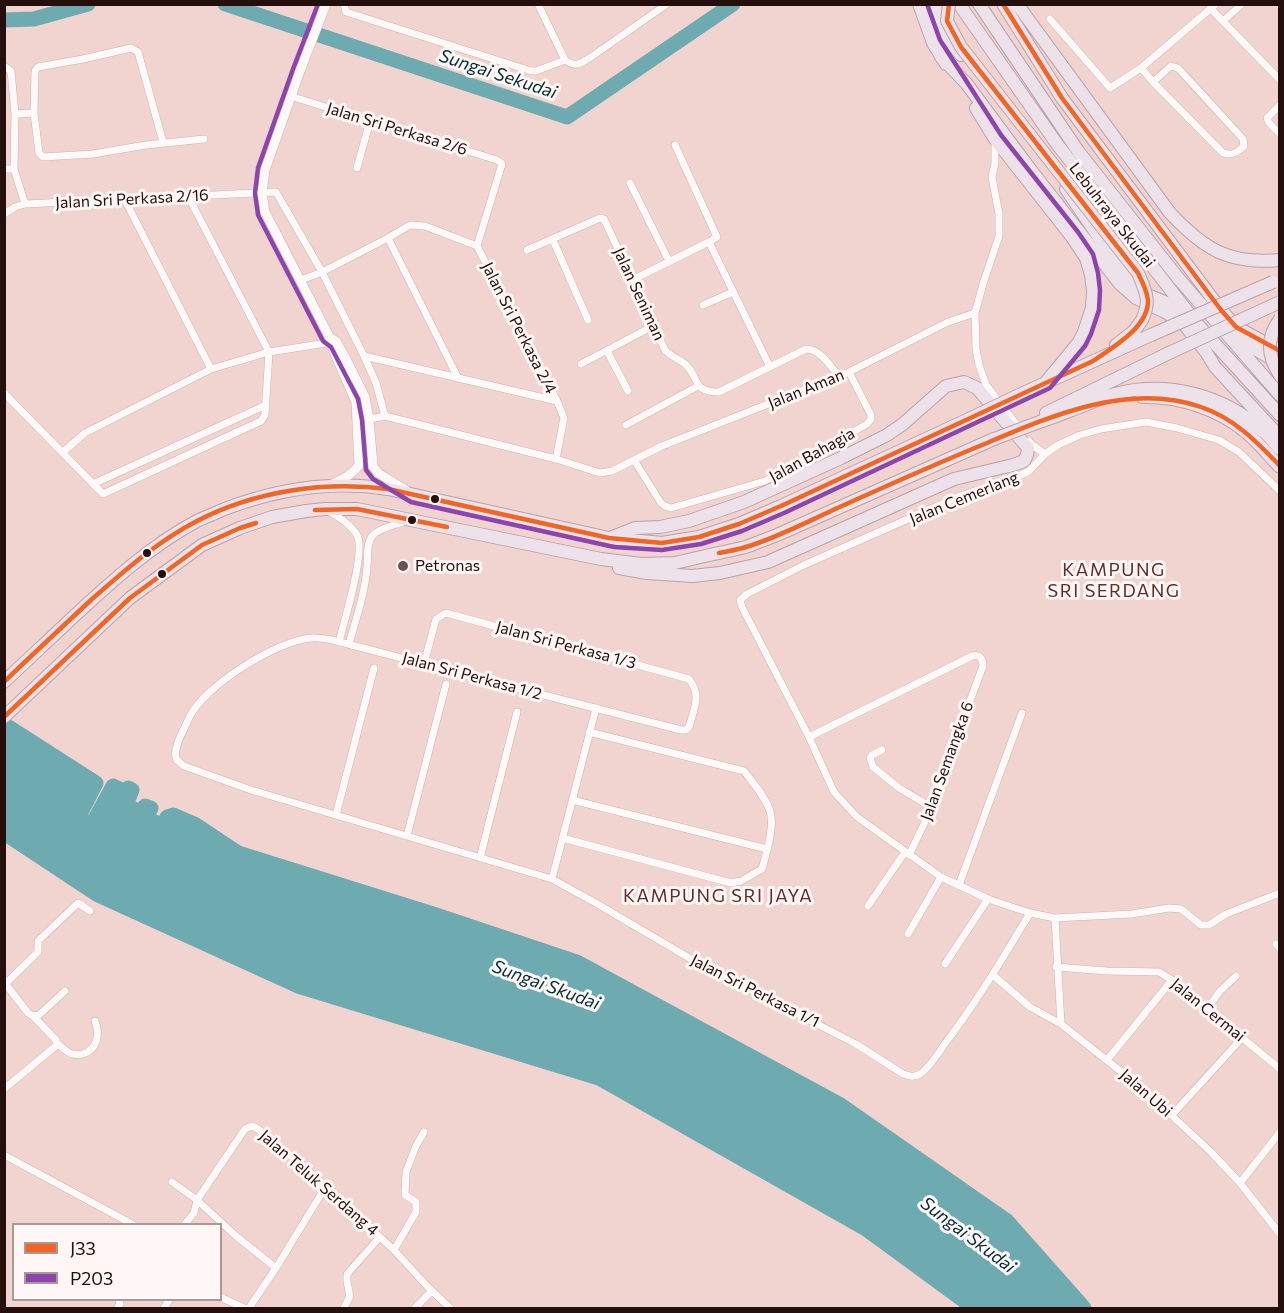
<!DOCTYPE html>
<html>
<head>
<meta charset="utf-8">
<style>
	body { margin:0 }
	#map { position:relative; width:1284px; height:1313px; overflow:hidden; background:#f1d4d0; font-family:Commissioner,sans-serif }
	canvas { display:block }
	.frame { position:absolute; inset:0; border:6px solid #250f0d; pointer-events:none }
	.legend { position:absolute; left:12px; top:1223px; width:210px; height:78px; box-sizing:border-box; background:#fef7f6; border:2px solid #a79a99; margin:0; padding:8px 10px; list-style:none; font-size:18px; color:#250f0d }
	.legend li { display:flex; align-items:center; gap:12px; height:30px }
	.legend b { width:30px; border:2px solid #a79a99 }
</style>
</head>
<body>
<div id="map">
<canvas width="1284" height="1313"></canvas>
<div class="frame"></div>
<ul class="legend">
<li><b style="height:8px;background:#f26522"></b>J33</li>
<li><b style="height:8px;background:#8e44ad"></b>P203</li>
</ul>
</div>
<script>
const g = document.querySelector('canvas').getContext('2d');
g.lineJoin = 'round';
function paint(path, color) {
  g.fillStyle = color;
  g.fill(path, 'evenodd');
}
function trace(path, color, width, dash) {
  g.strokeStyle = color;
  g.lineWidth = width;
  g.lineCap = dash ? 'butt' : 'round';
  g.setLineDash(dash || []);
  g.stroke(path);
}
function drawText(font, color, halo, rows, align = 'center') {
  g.font = font + ' Commissioner,sans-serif';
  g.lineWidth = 6;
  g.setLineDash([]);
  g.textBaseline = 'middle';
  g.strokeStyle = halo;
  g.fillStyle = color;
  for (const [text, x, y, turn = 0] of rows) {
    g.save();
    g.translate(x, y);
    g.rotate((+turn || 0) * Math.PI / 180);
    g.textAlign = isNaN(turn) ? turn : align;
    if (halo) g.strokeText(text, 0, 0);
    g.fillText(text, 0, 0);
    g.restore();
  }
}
const water = new Path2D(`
	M4,724L96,783L78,818L90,825L113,786L126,792L128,788L132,790L127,805L136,810L134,813L140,816L145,806L151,808L147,819L161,824L165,822L167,817L173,815L196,825L238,853L436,915L577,962L839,1104L1007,1221L1084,1308H974L866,1229L599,1078L298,986L98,895L5,833Z`);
const river = new Path2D(`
	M225,4L567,117L733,4
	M4,20L34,19L88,4
	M4,724L96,783L78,818L91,826L113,786L126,792L128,788L132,790L126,805L136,810L134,813L141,816L145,806L151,808L146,819L161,824L165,822L167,817L173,815L196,825L238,853L436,915L577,962L839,1104L1007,1221L1084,1308
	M4,833L98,895L298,986L599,1078L866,1229L974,1308`);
const minor = new Path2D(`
	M344,4L346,12L531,71H536L565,60
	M538,4L565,60
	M1211,9L1280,80
	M1050,19L1110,88L1141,68L1216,4
	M1223,21L1242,4
	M565,60C576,68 581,63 591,57L667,4
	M4,66L11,71L15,114L14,169H4
	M1141,68L1153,82L1223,153C1232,156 1238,152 1244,146L1243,139L1178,68L1171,66L1153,82
	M290,96L497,160L502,164L477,246L557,401L564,418L556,459
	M1280,105L1267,118L1269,123L1280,134
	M34,113L39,153L43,157L93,154L146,145L204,139
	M15,114L34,113L35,71L38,67L83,59L131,48L138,52L163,142
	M995,140V163L992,177L999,214V236L983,284L975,313L976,349L979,365L986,385L1020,429
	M357,168L370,121
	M14,169L25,204
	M630,183L669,261
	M125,200L211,369
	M4,214L15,207L25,204L276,192L322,272L364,356L376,383L385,416
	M388,238L458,378
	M553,240L588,320
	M709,242L770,367
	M527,250L600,218L604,219L665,350C671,357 678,358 685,364C700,377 691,392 719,392L806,349C820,349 830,366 839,376
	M301,280L322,272L388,238L410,225L425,226L477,246
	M632,280L709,242L717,237L675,145
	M703,305L733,292
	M607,351L628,391
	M364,356L557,401
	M581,364L653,326
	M4,393L103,494L261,421L265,415L269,352L188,196
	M369,419L385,416L556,459L600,473L612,471L662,446L849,372L948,322L975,313
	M626,425L698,386
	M1029,441L1032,445L1045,454
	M63,452L85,433L211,369L269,352L333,342
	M634,460L661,503L665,506L671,508L765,481L867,424L871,419V415L849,372
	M93,484L266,405
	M1280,491L1239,452L1219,440L1177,428L1146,422L1101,429L1080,435L1058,445L1045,454L1029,471L1015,478L960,496L804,565L747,594L740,600L742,607L809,737L834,792L857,817L941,877L988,899L1030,913L1055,918L1132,914L1169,908L1181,909L1201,925H1209L1226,914L1280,893
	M328,511C338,517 351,524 357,535C366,552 344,621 339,642
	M349,644C356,619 365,593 367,567C368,558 366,542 373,535C381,527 397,525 407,520
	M424,664L436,619L446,613L689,679C702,696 694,708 689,727L686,730H681C596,708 511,687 426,665C401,658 376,651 351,645C338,641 324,637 311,638C276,641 204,686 189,718C185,728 171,750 177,760C179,762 182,764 184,766L251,790L552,879L594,902L696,962L856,1044L903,1074C909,1076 914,1078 920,1074C929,1068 938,1054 944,1045C976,1003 1003,958 1030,913
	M809,737L972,656C980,654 983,659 983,666L924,824L909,855
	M882,750L872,755L870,758L873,767L899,788L931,807
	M572,800L767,849
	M336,815L374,668
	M407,836L446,684
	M562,838L731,883L741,881L762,869C766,854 775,826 770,811C765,796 753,783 744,771L589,732
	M480,858L517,712
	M552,879L596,708
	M959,885L1022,713
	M868,906L905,852
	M1055,918L1061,1024
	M908,934L941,877
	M1276,944L1280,949
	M945,964L988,899
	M1056,967L1107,971L1159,972L1172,980L1280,1069
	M993,975L1030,1007L1061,1024L1143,1089L1211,1152L1240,1183L1280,1234
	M4,982L28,1013L33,1016L39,1015L65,991
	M4,985L38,952V941L78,903L90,911
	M1207,1009L1220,991L1236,976
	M57,1043C62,1047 67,1053 73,1054C77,1055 80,1055 83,1054C98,1049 100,1034 95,1021
	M1107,1060L1172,980
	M4,1089L57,1045L56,1040L33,1016
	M1172,1115L1242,1038
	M4,1155L132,1224
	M172,1182L197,1200L236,1236L276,1268
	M1240,1183L1280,1132
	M185,1224L194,1213L197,1200L245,1129L252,1126L258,1129L304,1167L394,1250L426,1285L450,1308
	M394,1250L416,1212V1202L405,1195L406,1172L416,1146L424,1132
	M220,1297L244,1308
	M118,1307L120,1304L119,1300
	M164,1308L169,1300
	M249,1308L276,1268L326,1186
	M344,1308L350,1296L347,1282V1274L380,1237
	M415,1308L432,1291`);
const tertiary = new Path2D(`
	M326,4L300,71L265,170L262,193L265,212L330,338L335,354L356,402L359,465C352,475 343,479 332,484
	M332,339L336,341L346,359L365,397L369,419L373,466L378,473L406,490`);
const trunk = new Path2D(`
	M919,4L933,43L946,64
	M936,4C934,23 950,41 961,55
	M959,4L1057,144L1198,325L1280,415
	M979,4L1078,151L1178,278L1280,395
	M1003,4L1062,98L1221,310L1236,327L1280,351
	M1017,4L1170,213C1204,249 1229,265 1280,260
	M941,57L966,83L1030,169L1120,284L1136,298L1165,312L1183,323L1206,352L1215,367L1280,437
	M976,108L995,139L1072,237L1086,258L1091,275L1093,291L1092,308L1084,332L1079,342L1046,382
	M1066,189L1129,281L1143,293L1167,303L1180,312
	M1235,337L1279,363
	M1116,345L1134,331L1142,320
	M1019,395L1151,335
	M1142,397C1179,396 1219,409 1247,433C1259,443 1269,456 1280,467
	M1046,413L1169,353
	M1042,421C1052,418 1062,414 1072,410C1086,405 1100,398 1115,394C1167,380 1224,395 1264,432C1270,437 1274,443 1280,449
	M610,538L635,528L660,527L689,521L744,502L841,458L887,435L903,424L946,386L964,382L977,388L1028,448L1027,455L1024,461L1013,465L954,479L768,562L720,573L692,576L647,573L619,568
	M4,682C26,661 49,640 71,619C110,583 150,546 197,521C205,517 214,514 222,510C274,490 332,480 388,489L609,538L662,543L699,537L739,524L781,506L969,419
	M4,717L130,598L202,545L240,528L272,517L306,511L325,509H357L601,559L642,564L675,563L705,556L746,547L777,535L994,439`);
const trunkBridge = new Path2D(`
	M949,4L947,21L961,47L1138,273C1146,292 1151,301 1142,320
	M1280,319C1266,338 1267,356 1280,375
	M1151,335L1273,282
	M1169,353L1280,302
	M969,419L1019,395
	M994,439L1042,421`);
const bus1 = new Path2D(`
	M1003,4L1062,98L1221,310L1236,327L1280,351
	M315,510L357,509L447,527
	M719,553C728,551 737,550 746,547C776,538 805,523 833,510C884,487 935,464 987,443C1053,415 1130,382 1201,407C1234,418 1257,442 1280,466
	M4,682C33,654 62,627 91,600C124,571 158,541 197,521C255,491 323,481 388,489L609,538L662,543L699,537L739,524L781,506L1093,361C1113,347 1149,327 1148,300C1147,291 1142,281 1138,273L961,47L947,21L949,4
	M4,717L130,598L202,545L240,528L256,523`);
const bus2 = new Path2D(`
	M318,4L293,69L258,168L255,193L258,215L323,341L331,347L358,399L362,420L366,470L373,479L411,502L614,547L662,550L701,544L742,531L784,513L1050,388L1085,346L1091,334L1099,310L1100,290L1098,273L1093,254L1078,232L1001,135L940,40L927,4`);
const markers = [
	[435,499,5,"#250f0d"],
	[412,520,5,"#250f0d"],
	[147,553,5,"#250f0d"],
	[403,566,6,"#6c5451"],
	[162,574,5,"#250f0d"]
];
const streetNames = [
	["Jalan Sri Perkasa 2/6",397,129,17],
	["Jalan Sri Perkasa 2/16",132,199,-3],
	["Lebuhraya Skudai",1112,215,52],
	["Jalan Seniman",639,294,65],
	["Jalan Sri Perkasa 2/4",519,328,63],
	["Jalan Aman",806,389,-22],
	["Jalan Bahagia",812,455,-29],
	["Jalan Cemerlang",964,498,-22],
	["Jalan Sri Perkasa 1/3",566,645,15],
	["Jalan Sri Perkasa 1/2",472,676,15],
	["Jalan Semangka 6",947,761,-70],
	["Jalan Sri Perkasa 1/1",755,991,27],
	["Jalan Cermai",1208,1010,39],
	["Jalan Ubi",1146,1093,41],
	["Jalan Teluk Serdang 4",319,1183,41]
];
const poiNames = [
	["Petronas",415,566]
];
const waterNames = [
	["Sungai Sekudai",498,74,18],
	["Sungai Skudai",546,985,20],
	["Sungai Skudai",968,1235,37]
];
const neighbourhoodNames = [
	["KAMPUNG",1114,570],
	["SRI SERDANG",1114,591],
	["KAMPUNG SRI JAYA",718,896]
];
paint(water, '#6dabb1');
trace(river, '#6dabb1', 15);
trace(minor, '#ccb4b1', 8);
trace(tertiary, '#ccb4b1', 10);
trace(trunk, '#baa2aa', 14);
trace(minor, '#fdf9f8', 7);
trace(tertiary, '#fdf9f8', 9);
trace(trunk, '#eee2ea', 12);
trace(trunkBridge, '#baa2aa', 14, []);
trace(trunkBridge, '#eee2ea', 12);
trace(bus1, '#f26522', 4.5);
trace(bus2, '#8e44ad', 4.5);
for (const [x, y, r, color] of markers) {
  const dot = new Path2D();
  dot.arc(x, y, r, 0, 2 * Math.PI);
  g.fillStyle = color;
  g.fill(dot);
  trace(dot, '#fef7f6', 2);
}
drawText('16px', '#250f0d', '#fef7f6', streetNames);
drawText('16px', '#250f0d', '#fef7f6', poiNames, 'left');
drawText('italic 18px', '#003035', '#fef7f6', waterNames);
g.letterSpacing = '1.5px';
drawText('18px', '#602d29', '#fef7f6', neighbourhoodNames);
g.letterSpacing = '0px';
</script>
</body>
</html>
